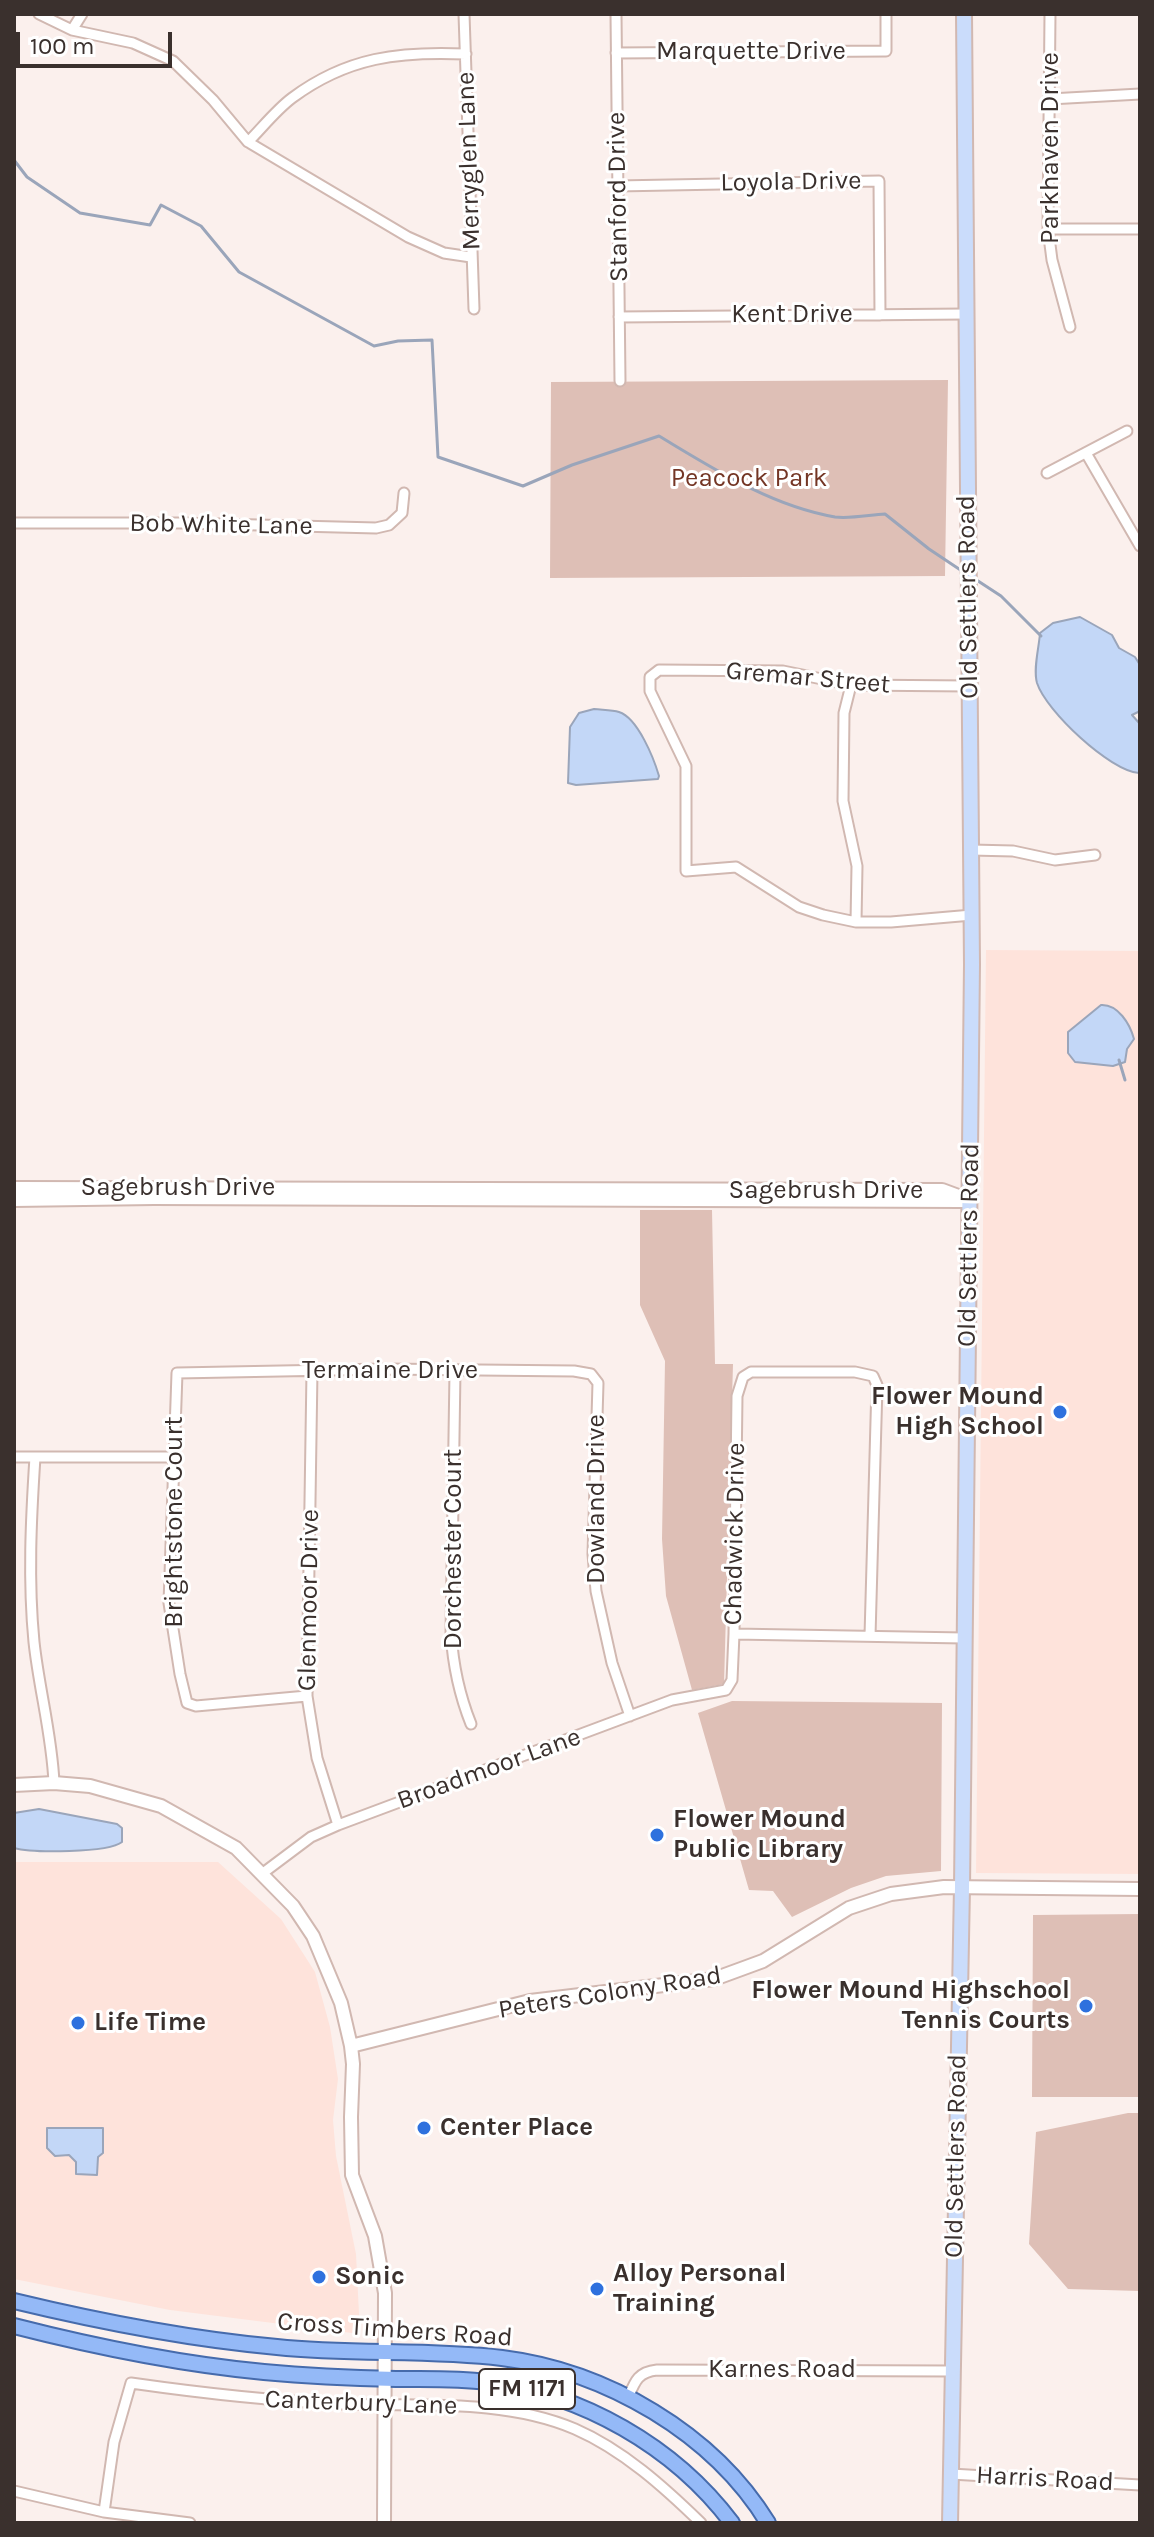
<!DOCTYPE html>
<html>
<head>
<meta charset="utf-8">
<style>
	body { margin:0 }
	#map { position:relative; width:1154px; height:2537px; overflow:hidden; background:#fbf0ed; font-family:Karla,sans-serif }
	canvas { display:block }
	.frame { position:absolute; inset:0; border:16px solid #3a302d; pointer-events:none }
	.scale { position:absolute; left:16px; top:32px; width:156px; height:36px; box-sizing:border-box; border:4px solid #3a302d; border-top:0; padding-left:10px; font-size:24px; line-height:28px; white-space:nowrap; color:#3a302d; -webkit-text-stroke:6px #fff; paint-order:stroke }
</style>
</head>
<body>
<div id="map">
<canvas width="1154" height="2537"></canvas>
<div class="frame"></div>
<div class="scale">100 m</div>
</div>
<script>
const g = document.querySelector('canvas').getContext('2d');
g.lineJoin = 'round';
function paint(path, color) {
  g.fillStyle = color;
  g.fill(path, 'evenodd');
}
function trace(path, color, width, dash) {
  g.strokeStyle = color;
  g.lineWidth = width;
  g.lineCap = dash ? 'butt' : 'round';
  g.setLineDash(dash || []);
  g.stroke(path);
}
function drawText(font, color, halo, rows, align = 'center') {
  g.font = font + ' Karla,sans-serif';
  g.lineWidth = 6;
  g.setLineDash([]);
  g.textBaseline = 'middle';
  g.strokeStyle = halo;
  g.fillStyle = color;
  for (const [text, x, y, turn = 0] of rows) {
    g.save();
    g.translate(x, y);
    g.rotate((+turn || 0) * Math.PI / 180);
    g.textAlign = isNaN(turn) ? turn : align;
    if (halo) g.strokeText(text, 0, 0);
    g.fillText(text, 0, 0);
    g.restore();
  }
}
const built = new Path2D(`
	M986,950L1140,951V1874L976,1873Z
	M14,1862H218L281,1919L315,1972L330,2027L338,2079L333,2120L336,2156L356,2254L360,2334L170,2310L14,2279Z`);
const green = new Path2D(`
	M948,380L945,576L550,578L551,382Z
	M640,1210H712L715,1364H733L724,1684L692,1690L666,1596L662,1539L665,1361L640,1305Z
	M732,1701L942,1703L941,1871L886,1876L851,1888L792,1917L773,1891L749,1890L698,1713Z
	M1140,1914V2097H1032L1033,1915Z
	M1128,2113H1140V2291L1068,2289L1029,2244L1036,2132Z`);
const water = new Path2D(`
	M1080,617L1112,635L1119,648L1135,657L1140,665V711L1132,715L1140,724L1139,773C1110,771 1046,711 1037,683C1033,669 1039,648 1040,633L1053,623Z
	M594,709C602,710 612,710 619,712C638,718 654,759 659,776L658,779L576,785L568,783L570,727L579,713Z
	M1101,1005C1118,1004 1130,1024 1134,1039L1127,1049L1125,1062L1113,1066L1075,1062L1068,1053V1032Z
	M39,1809L117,1824L122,1828V1842C108,1853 32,1853 14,1848V1813Z
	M47,2128H103V2153L98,2157L97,2175L76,2174V2162L69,2155L55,2156L47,2148Z`);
const stream = new Path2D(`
	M14,160L27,177L80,213L150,225L161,205L201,226L239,272L374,346L398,341L432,340L438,457L523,486L572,465L659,436C714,469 771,506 835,517C850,519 869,515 885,514L929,549L965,573
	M975,579L1001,596L1041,636
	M1119,1060L1125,1080`);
const minor = new Path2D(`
	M39,14L72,30L133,43L173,61L213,100L248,142L408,237L444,253L471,257
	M464,14L474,309
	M616,14L620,381
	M1050,14L1048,229L1052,260L1070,327
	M72,30L82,14
	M616,53L886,51V14
	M1050,99L1140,94
	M248,142C262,128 276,110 292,98C347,57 400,51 466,54
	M617,186L879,181L880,315
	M1048,229H1140
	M619,317L966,314
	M1086,453L1140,546
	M1047,473L1127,431
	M14,523H181L376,528L389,525L402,513L404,493
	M851,685L844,713L843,801L857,866L856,922
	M969,686L851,685L783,671L659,670L650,677V691L686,766V871L736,867L799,907L823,915L856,922H891L972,915
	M971,850L1013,851L1055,860L1095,855
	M312,1371L307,1696L317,1758L338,1825
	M455,1371L451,1633C453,1665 459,1694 471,1724
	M14,1457H172
	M35,1457C31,1519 28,1580 34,1642C39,1689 52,1735 54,1783
	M734,1634L964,1638
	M307,1696L196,1706L187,1703L180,1674L169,1603L177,1373L384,1369L574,1371L591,1374L598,1383L593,1554L596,1591L612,1663L630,1716
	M263,1873L311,1837L338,1825L672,1700L726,1690L732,1680L734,1634L737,1396L743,1377L751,1372H855L873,1376L877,1385L870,1636
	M628,2398C635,2381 638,2372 657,2370L952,2371
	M951,2474L1140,2485
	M14,2491L104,2512L190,2523
	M104,2512L114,2442L131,2383C201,2393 271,2401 342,2404C419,2407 502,2398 575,2429C623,2450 664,2487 701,2523`);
const tertiary = new Path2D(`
	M14,1188L942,1190L969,1200
	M14,1200L154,1198L962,1201
	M14,1785L54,1783L90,1786L161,1806L236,1848L293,1906L313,1936L341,2003L351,2046L353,2064L351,2117L352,2175L375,2236L385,2293L384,2523
	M351,2046L530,2001L714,1979L763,1961L849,1908L891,1894L944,1887L1140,1889`);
const secondary = new Path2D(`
	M950,2523L962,1887L972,964L964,14`);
const primary = new Path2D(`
	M14,2301C101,2322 188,2339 277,2347C352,2355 428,2349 502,2358C606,2371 713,2433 768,2523
	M14,2326C96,2347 179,2364 264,2372C308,2376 352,2378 396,2379C426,2379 457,2378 487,2382C582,2394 674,2446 732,2523`);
const markers = [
	[1060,1412,8,"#2e71de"],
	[657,1835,8,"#2e71de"],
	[1086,2006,8,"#2e71de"],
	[78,2023,8,"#2e71de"],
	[424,2128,8,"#2e71de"],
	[319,2277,8,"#2e71de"],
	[597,2289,8,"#2e71de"]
];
const shields = [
	[527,2389,96]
];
const shieldNames = [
	["FM 1171",527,2389]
];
const streetNames = [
	["Marquette Drive",751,52],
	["Parkhaven Drive",1051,148,-90],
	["Merryglen Lane",469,161,-92],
	["Loyola Drive",791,182,-1],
	["Stanford Drive",618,197,-91],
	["Kent Drive",792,315],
	["Bob White Lane",221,525,1],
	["Old Settlers Road",968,597,-91],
	["Gremar Street",808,678,5],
	["Sagebrush Drive",178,1188],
	["Sagebrush Drive",826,1191],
	["Old Settlers Road",969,1245,-89],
	["Termaine Drive",390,1371],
	["Dowland Drive",597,1499,-90],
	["Brightstone Court",175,1522,-90],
	["Chadwick Drive",735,1534,-89],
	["Dorchester Court",454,1549,-90],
	["Glenmoor Drive",309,1600,-89],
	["Broadmoor Lane",489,1769,-20],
	["Peters Colony Road",610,1993,-9],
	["Old Settlers Road",956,2156,-89],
	["Cross Timbers Road",395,2330,4],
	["Karnes Road",782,2370],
	["Canterbury Lane",361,2403,2],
	["Harris Road",1045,2479,3]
];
const parkNames = [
	["Peacock Park",749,479]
];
const poiNames = [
	["Flower Mound",1044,1397,"right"],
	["High School",1044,1427,"right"],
	["Flower Mound",673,1820],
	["Public Library",673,1850],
	["Flower Mound Highschool",1070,1991,"right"],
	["Tennis Courts",1070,2021,"right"],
	["Life Time",94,2023],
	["Center Place",440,2128],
	["Alloy Personal",613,2274],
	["Training",613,2304],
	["Sonic",335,2277]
];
paint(built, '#fee3db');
paint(green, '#debfb6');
paint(water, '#c3d7f7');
trace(water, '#9aa5ba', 2);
trace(stream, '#9aa5ba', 3);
trace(minor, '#d1b8b1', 13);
trace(tertiary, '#d1b8b1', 16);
trace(secondary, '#d1b8b1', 18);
trace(primary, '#466bac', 18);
trace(minor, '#fff', 9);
trace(tertiary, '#fff', 12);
trace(secondary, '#cadcfb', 14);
trace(primary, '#94b9f7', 14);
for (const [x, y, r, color] of markers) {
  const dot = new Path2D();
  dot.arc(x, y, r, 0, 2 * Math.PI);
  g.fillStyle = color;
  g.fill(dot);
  trace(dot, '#fff', 3);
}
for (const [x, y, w] of shields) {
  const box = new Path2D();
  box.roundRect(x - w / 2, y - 20, w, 40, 6);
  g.fillStyle = '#fff';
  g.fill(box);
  trace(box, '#3a302d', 2);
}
drawText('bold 24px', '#3a302d', null, shieldNames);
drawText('26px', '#3a302d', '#fff', streetNames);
drawText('26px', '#743625', '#fff', parkNames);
drawText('bold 26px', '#3a302d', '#fff', poiNames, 'left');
</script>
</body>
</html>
